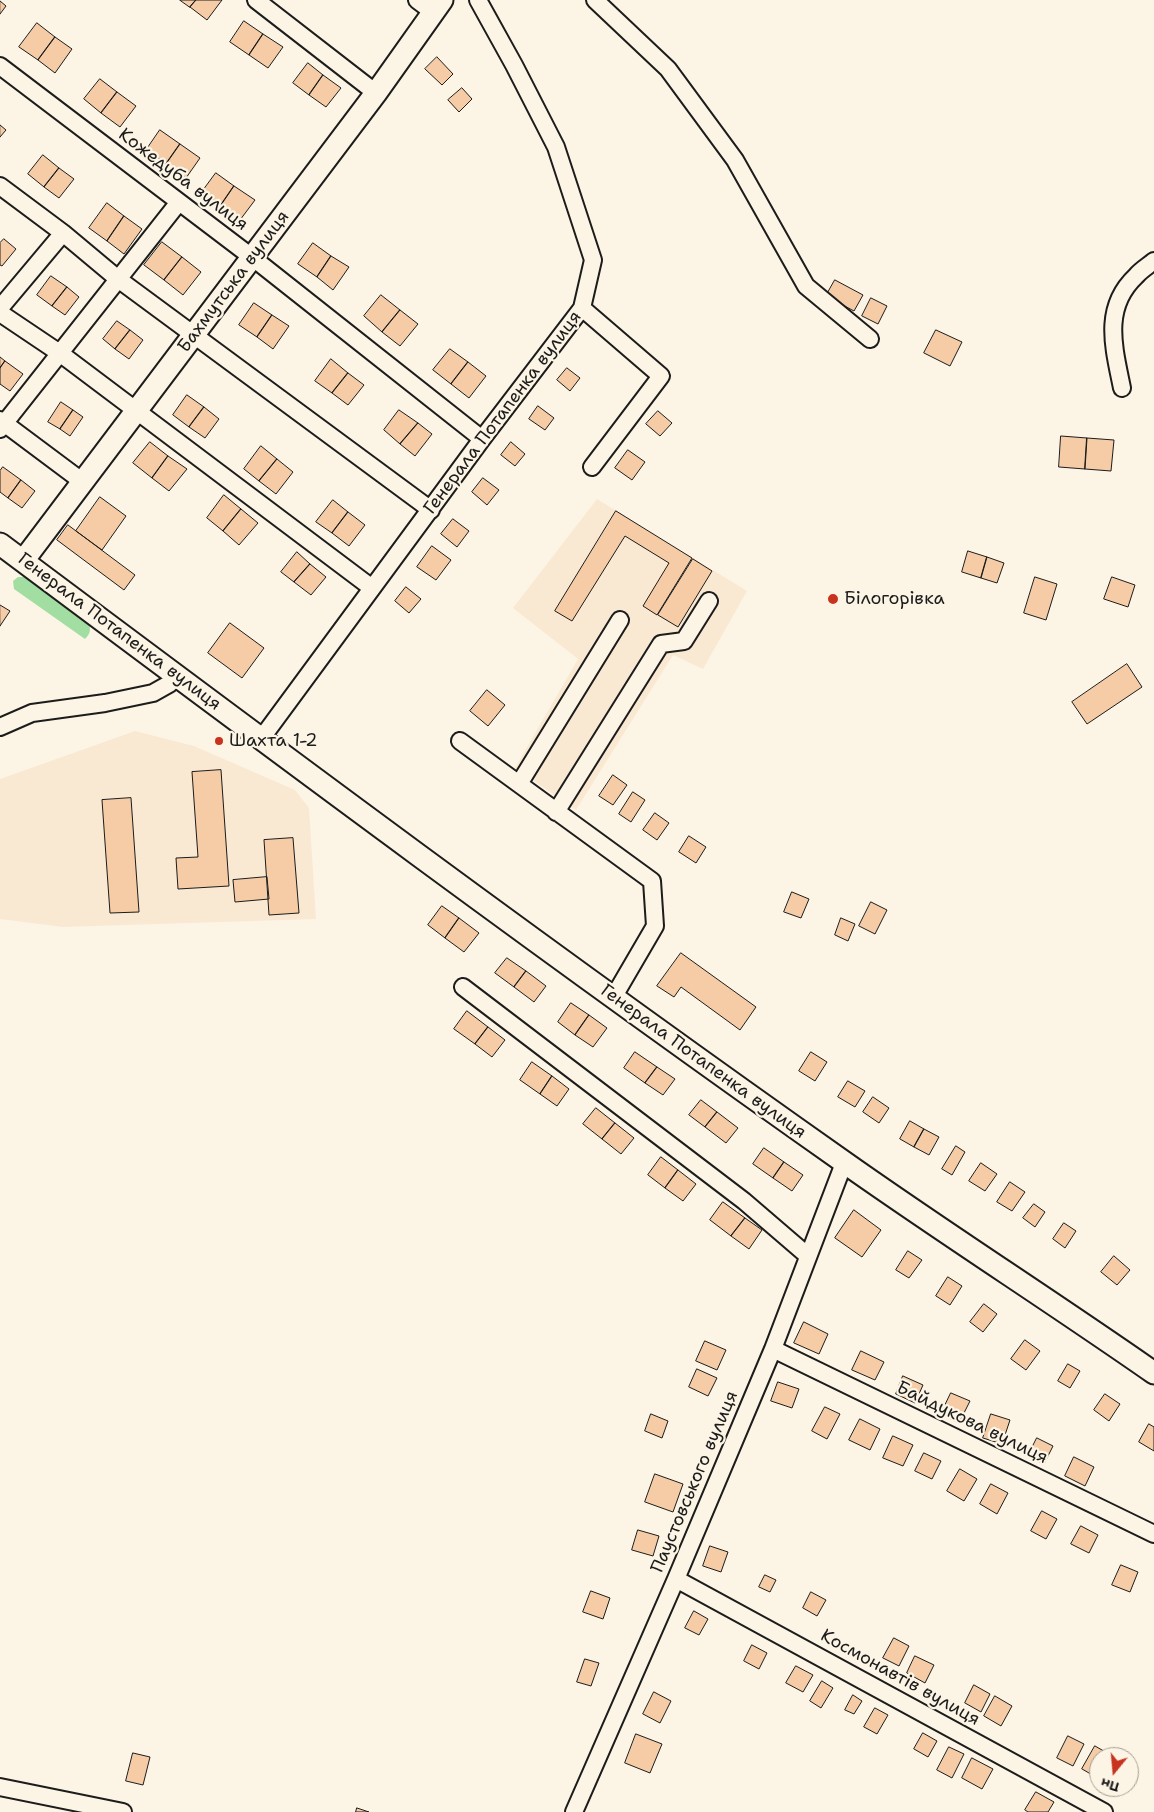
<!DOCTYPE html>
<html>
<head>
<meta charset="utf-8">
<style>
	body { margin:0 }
	#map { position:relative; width:1154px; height:1812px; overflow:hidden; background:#fcf5e5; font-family:"Shantell Sans",sans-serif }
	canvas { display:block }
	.north { position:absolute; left:1089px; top:1747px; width:50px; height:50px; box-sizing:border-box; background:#fcf5e5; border:1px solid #a29e95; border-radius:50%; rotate:197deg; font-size:14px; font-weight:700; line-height:20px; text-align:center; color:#1c1c1c }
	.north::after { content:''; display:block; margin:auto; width:18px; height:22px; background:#c8321e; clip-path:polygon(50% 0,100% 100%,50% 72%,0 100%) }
</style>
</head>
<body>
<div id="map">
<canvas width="1154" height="1812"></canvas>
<div class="north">Пн</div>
</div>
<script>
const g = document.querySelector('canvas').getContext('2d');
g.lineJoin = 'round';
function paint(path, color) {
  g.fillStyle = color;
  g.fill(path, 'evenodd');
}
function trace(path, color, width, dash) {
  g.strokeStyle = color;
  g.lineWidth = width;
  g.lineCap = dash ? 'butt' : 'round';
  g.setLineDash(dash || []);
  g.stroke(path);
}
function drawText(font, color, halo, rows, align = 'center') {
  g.font = font + ' "Shantell Sans",sans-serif';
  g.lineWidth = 4.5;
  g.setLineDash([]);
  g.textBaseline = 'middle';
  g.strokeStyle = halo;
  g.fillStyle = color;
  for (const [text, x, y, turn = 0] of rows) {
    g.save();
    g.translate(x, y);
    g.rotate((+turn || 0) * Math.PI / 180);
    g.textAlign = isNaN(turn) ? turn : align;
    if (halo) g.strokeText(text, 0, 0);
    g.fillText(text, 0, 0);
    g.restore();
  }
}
const built = new Path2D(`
	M597,499L747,591L703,669L673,655L576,810L515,768L578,659L513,608Z
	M135,731L194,746L295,790L309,808L316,919L63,927L0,919V779Z`);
const green = new Path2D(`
	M18,577H25L88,621C91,629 91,633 85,639L14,589L13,581Z`);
const building = new Path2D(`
	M180,0H196L190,7Z
	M196,0H222L207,20L190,7Z
	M0,1L6,6L0,14Z
	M244,21L263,34L249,55L230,42Z
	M37,23L55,37L38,60L19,47Z
	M263,34L283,47L268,68L249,55Z
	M55,37L72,49L55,73L38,60Z
	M437,57L453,74L442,85L425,69Z
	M308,63L323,75L309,95L293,83Z
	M323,75L341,88L326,107L309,95Z
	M100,79L117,92L101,113L84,99Z
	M462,88L472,99L459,112L448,100Z
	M117,92L136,106L120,127L101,113Z
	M0,125L6,130L0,137Z
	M160,130L180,144L166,164L147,149Z
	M180,144L200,158L186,178L166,164Z
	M43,155L59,168L44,187L28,174Z
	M59,168L74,179L59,198L44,187Z
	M216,173L234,186L221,205L202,192Z
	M234,186L255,200L240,220L221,205Z
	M107,203L124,216L107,241L89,228Z
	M124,216L142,229L124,254L107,241Z
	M4,239L16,249L2,266L0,265V243Z
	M162,242L182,257L164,280L144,265Z
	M313,243L331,256L317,277L298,264Z
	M331,256L349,267L333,290L317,277Z
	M182,257L201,272L183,295L164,280Z
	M51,276L67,287L52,306L37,295Z
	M835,280L863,295L854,311L826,296Z
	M67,287L79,297L65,315L52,306Z
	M381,295L400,310L382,332L364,316Z
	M871,298L887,306L878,324L862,316Z
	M254,303L272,315L257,337L239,325Z
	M400,310L418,324L400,346L382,332Z
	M272,315L289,326L273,349L257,337Z
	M117,321L130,330L115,349L103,339Z
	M130,330L143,340L129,359L115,349Z
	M936,330L962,342L950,366L924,353Z
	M450,349L468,362L451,384L433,370Z
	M0,357L5,361L0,368Z
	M331,359L348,373L332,393L315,381Z
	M5,361L23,374L10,391L0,384V368Z
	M468,362L486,376L469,398L451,384Z
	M567,368L580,378L570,391L557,380Z
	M348,373L364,385L348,405L332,393Z
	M187,395L204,407L189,427L173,415Z
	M61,402L73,410L60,429L48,422Z
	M538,406L554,418L545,430L529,419Z
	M204,407L219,419L205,438L189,427Z
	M73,410L83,417L70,436L60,429Z
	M399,410L418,423L400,444L384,430Z
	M658,411L672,423L660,436L646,424Z
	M418,423L432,434L415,456L400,444Z
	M1061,436L1087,438L1085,469L1059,467Z
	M1087,438L1114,440L1111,471L1085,469Z
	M150,442L168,456L152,478L133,463Z
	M511,442L525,454L515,466L501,455Z
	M261,446L277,459L259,481L244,469Z
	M628,450L645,462L632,480L615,468Z
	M168,456L187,469L169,491L152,478Z
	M277,459L293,472L276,494L259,481Z
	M3,467L21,480L8,498L0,492V471Z
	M483,478L499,490L487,505L472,492Z
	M21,480L35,491L22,508L8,498Z
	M224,495L241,509L223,531L207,518Z
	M100,497L126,516L102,550L76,531Z
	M333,500L348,512L332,533L316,522Z
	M241,509L258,523L239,545L223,531Z
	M616,511L692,558L657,615L643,606L669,563L625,536L572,621L555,611Z
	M348,512L365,525L349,546L332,533Z
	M453,519L469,531L457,547L441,534Z
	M68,525L135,575L124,590L57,540Z
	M432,546L451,560L436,580L417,567Z
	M968,551L987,557L981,578L962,572Z
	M297,552L310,564L294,582L281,572Z
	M987,557L1004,563L997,583L981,578Z
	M693,559L712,571L678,627L658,615Z
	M310,564L326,577L311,595L294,582Z
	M1035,577L1057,584L1046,620L1024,613Z
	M1112,577L1135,585L1128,607L1104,599Z
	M406,587L421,599L409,613L395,601Z
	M0,605L10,611L0,626Z
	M230,623L264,648L242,678L208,653Z
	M1127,664L1142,687L1087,724L1072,702Z
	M487,690L505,705L488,726L470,711Z
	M221,770L229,886L178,889L176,858L198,857L192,772Z
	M613,775L627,785L613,805L599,796Z
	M633,792L645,800L631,822L619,814Z
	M131,798L139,912L110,913L102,800Z
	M655,813L669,823L657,840L643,830Z
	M689,836L706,847L696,863L679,852Z
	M293,838L299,913L269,915L264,840Z
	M267,877L269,899L235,902L233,880Z
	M792,892L809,899L801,918L784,912Z
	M871,902L887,910L875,934L859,926Z
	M442,906L459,918L445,938L428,925Z
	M459,918L479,933L464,952L445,938Z
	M841,918L855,924L848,941L835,935Z
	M681,953L756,1007L740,1030L681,987L674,997L657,986Z
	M507,958L526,971L514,987L495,973Z
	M526,971L546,986L534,1002L514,987Z
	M571,1003L589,1015L575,1035L558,1022Z
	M467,1011L488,1027L475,1044L454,1029Z
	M589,1015L607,1028L593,1047L575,1035Z
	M488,1027L505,1040L492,1057L475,1044Z
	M635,1052L657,1067L645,1083L624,1068Z
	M811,1052L827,1062L815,1081L799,1071Z
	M532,1062L552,1076L540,1094L520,1080Z
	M657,1067L675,1079L663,1095L645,1083Z
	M552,1076L569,1089L557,1106L540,1094Z
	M848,1081L865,1091L855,1107L838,1097Z
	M873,1097L889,1108L879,1123L863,1112Z
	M701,1100L717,1112L705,1127L689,1115Z
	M596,1108L615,1123L602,1139L583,1124Z
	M717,1112L738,1128L726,1143L705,1127Z
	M910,1121L924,1129L914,1147L900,1139Z
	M615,1123L634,1138L621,1154L602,1139Z
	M924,1129L939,1137L929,1155L914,1147Z
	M956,1146L965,1152L952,1175L942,1169Z
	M764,1148L784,1162L773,1178L753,1164Z
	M661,1157L678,1170L665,1188L648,1175Z
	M784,1162L803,1175L792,1191L773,1178Z
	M981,1163L997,1174L985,1191L969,1181Z
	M678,1170L696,1184L683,1201L665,1188Z
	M1010,1182L1025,1192L1012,1211L997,1202Z
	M723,1202L745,1218L731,1236L710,1220Z
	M1034,1204L1045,1212L1035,1227L1023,1218Z
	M854,1210L881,1230L862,1257L835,1238Z
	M745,1218L762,1230L749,1249L731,1236Z
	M1064,1223L1076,1231L1065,1248L1053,1239Z
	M908,1251L922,1260L909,1278L896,1270Z
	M1114,1256L1130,1270L1117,1285L1101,1272Z
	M948,1277L962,1286L950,1305L936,1296Z
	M984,1304L997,1314L983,1332L970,1322Z
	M804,1322L828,1334L819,1354L794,1343Z
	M1025,1340L1040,1351L1026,1370L1011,1359Z
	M705,1341L726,1350L717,1370L696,1361Z
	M861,1351L884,1362L875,1380L852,1370Z
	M1068,1364L1080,1371L1070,1388L1058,1381Z
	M697,1369L717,1378L708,1396L689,1387Z
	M903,1376L923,1385L915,1403L896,1394Z
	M778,1382L799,1389L792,1408L771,1401Z
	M951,1393L970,1401L959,1423L941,1414Z
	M1105,1394L1120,1404L1109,1421L1094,1410Z
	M825,1407L840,1414L827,1439L812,1431Z
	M651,1414L668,1421L662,1438L645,1431Z
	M991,1414L1010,1420L1002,1444L983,1438Z
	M860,1419L880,1429L870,1450L849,1440Z
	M1149,1424L1154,1427V1451L1139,1442Z
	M893,1436L913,1445L903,1466L883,1458Z
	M1037,1438L1053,1446L1044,1464L1028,1456Z
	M924,1453L941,1461L932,1479L915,1471Z
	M1074,1457L1094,1467L1085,1486L1065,1476Z
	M960,1469L977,1479L964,1501L947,1491Z
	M655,1474L683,1484L673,1512L645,1502Z
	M991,1484L1008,1493L997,1514L980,1504Z
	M1042,1511L1057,1519L1046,1539L1031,1531Z
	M1081,1526L1098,1535L1089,1553L1071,1544Z
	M638,1530L659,1536L653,1556L632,1550Z
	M710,1546L728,1552L721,1572L703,1566Z
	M1121,1565L1138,1572L1130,1592L1112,1585Z
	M765,1575L776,1580L770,1592L759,1587Z
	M591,1591L610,1598L603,1619L583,1612Z
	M811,1592L826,1600L817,1616L803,1608Z
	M694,1611L708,1619L699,1635L685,1628Z
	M894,1638L909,1646L899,1666L883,1658Z
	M752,1645L767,1653L759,1669L744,1661Z
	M915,1656L934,1665L925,1683L907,1673Z
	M585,1659L599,1663L591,1686L577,1682Z
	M796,1666L813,1675L803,1692L786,1683Z
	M822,1681L833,1688L821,1708L810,1701Z
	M974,1685L990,1694L981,1712L965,1703Z
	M654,1692L671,1701L660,1723L643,1714Z
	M853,1695L862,1701L854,1714L845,1710Z
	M995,1696L1012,1706L1001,1726L984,1716Z
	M875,1708L888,1715L877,1734L864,1727Z
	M923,1733L937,1741L928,1757L914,1749Z
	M636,1734L662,1744L650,1773L625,1763Z
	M1068,1736L1084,1744L1073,1766L1057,1758Z
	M1095,1746L1109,1754L1107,1757H1099V1772L1096,1777L1082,1769Z
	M949,1747L964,1754L952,1778L937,1770Z
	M133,1753L150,1757L143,1785L126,1781Z
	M972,1758L993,1769L982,1789L962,1778Z
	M1036,1792L1054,1802L1048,1812H1028L1025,1810Z
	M357,1808L369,1812H356Z`);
const minor = new Path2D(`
	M256,0L376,93
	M417,0L433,12
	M595,0L668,69L735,160L806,286L870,339
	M0,66L253,258L482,439
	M0,186L63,233L118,279L431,510
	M0,308L63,233
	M582,308L661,376L592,467
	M0,313L61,354L372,588
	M1122,388C1114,348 1102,308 1136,276C1141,270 1148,266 1154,261
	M0,420L83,482
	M0,429L179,202
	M0,727L32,713L105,703L153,693L169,684L176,675
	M261,739L482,439L582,308L593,260L556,147L514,65L478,0
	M460,741L652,881L655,926L613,998
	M519,784L620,620
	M556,812L661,644L684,641L709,601
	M463,987L744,1201L808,1256
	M773,1349L1154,1534
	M676,1579L1104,1812
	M0,1787L123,1812
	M574,1812L676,1579L773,1349L844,1163`);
const major = new Path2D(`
	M0,544C278,752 557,960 841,1160C944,1233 1051,1301 1154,1373
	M23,561L376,93L442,0`);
const markers = [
	[833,599,6,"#c8321e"],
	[219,741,5,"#c8321e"]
];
const streetNames = [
	["Кожедуба вулиця",183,180,37],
	["Бахмутська вулиця",234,282,-53],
	["Генерала Потапенка вулиця",503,413,-53],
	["Генерала Потапенка вулиця",119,632,37],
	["Генерала Потапенка вулиця",703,1062,36],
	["Байдукова вулиця",972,1423,26],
	["Паустовського вулиця",695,1482,-67],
	["Космонавтів вулиця",900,1678,29]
];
const poiNames = [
	["Білогорівка",844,599],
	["Шахта 1-2",229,741]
];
paint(built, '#fae9d2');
paint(green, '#a2dda2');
paint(building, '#f5cca5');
trace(building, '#1c1c1c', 1);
trace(minor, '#1c1c1c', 20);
trace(major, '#1c1c1c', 25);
trace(minor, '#fcf5e5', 16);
trace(major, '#fcf5e5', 21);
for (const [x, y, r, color] of markers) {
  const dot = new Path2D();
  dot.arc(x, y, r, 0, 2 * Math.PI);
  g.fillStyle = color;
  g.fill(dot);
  trace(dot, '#fcf5e5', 2);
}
drawText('18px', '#1c1c1c', '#fcf5e5', streetNames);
drawText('18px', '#1c1c1c', '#fcf5e5', poiNames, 'left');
</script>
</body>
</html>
